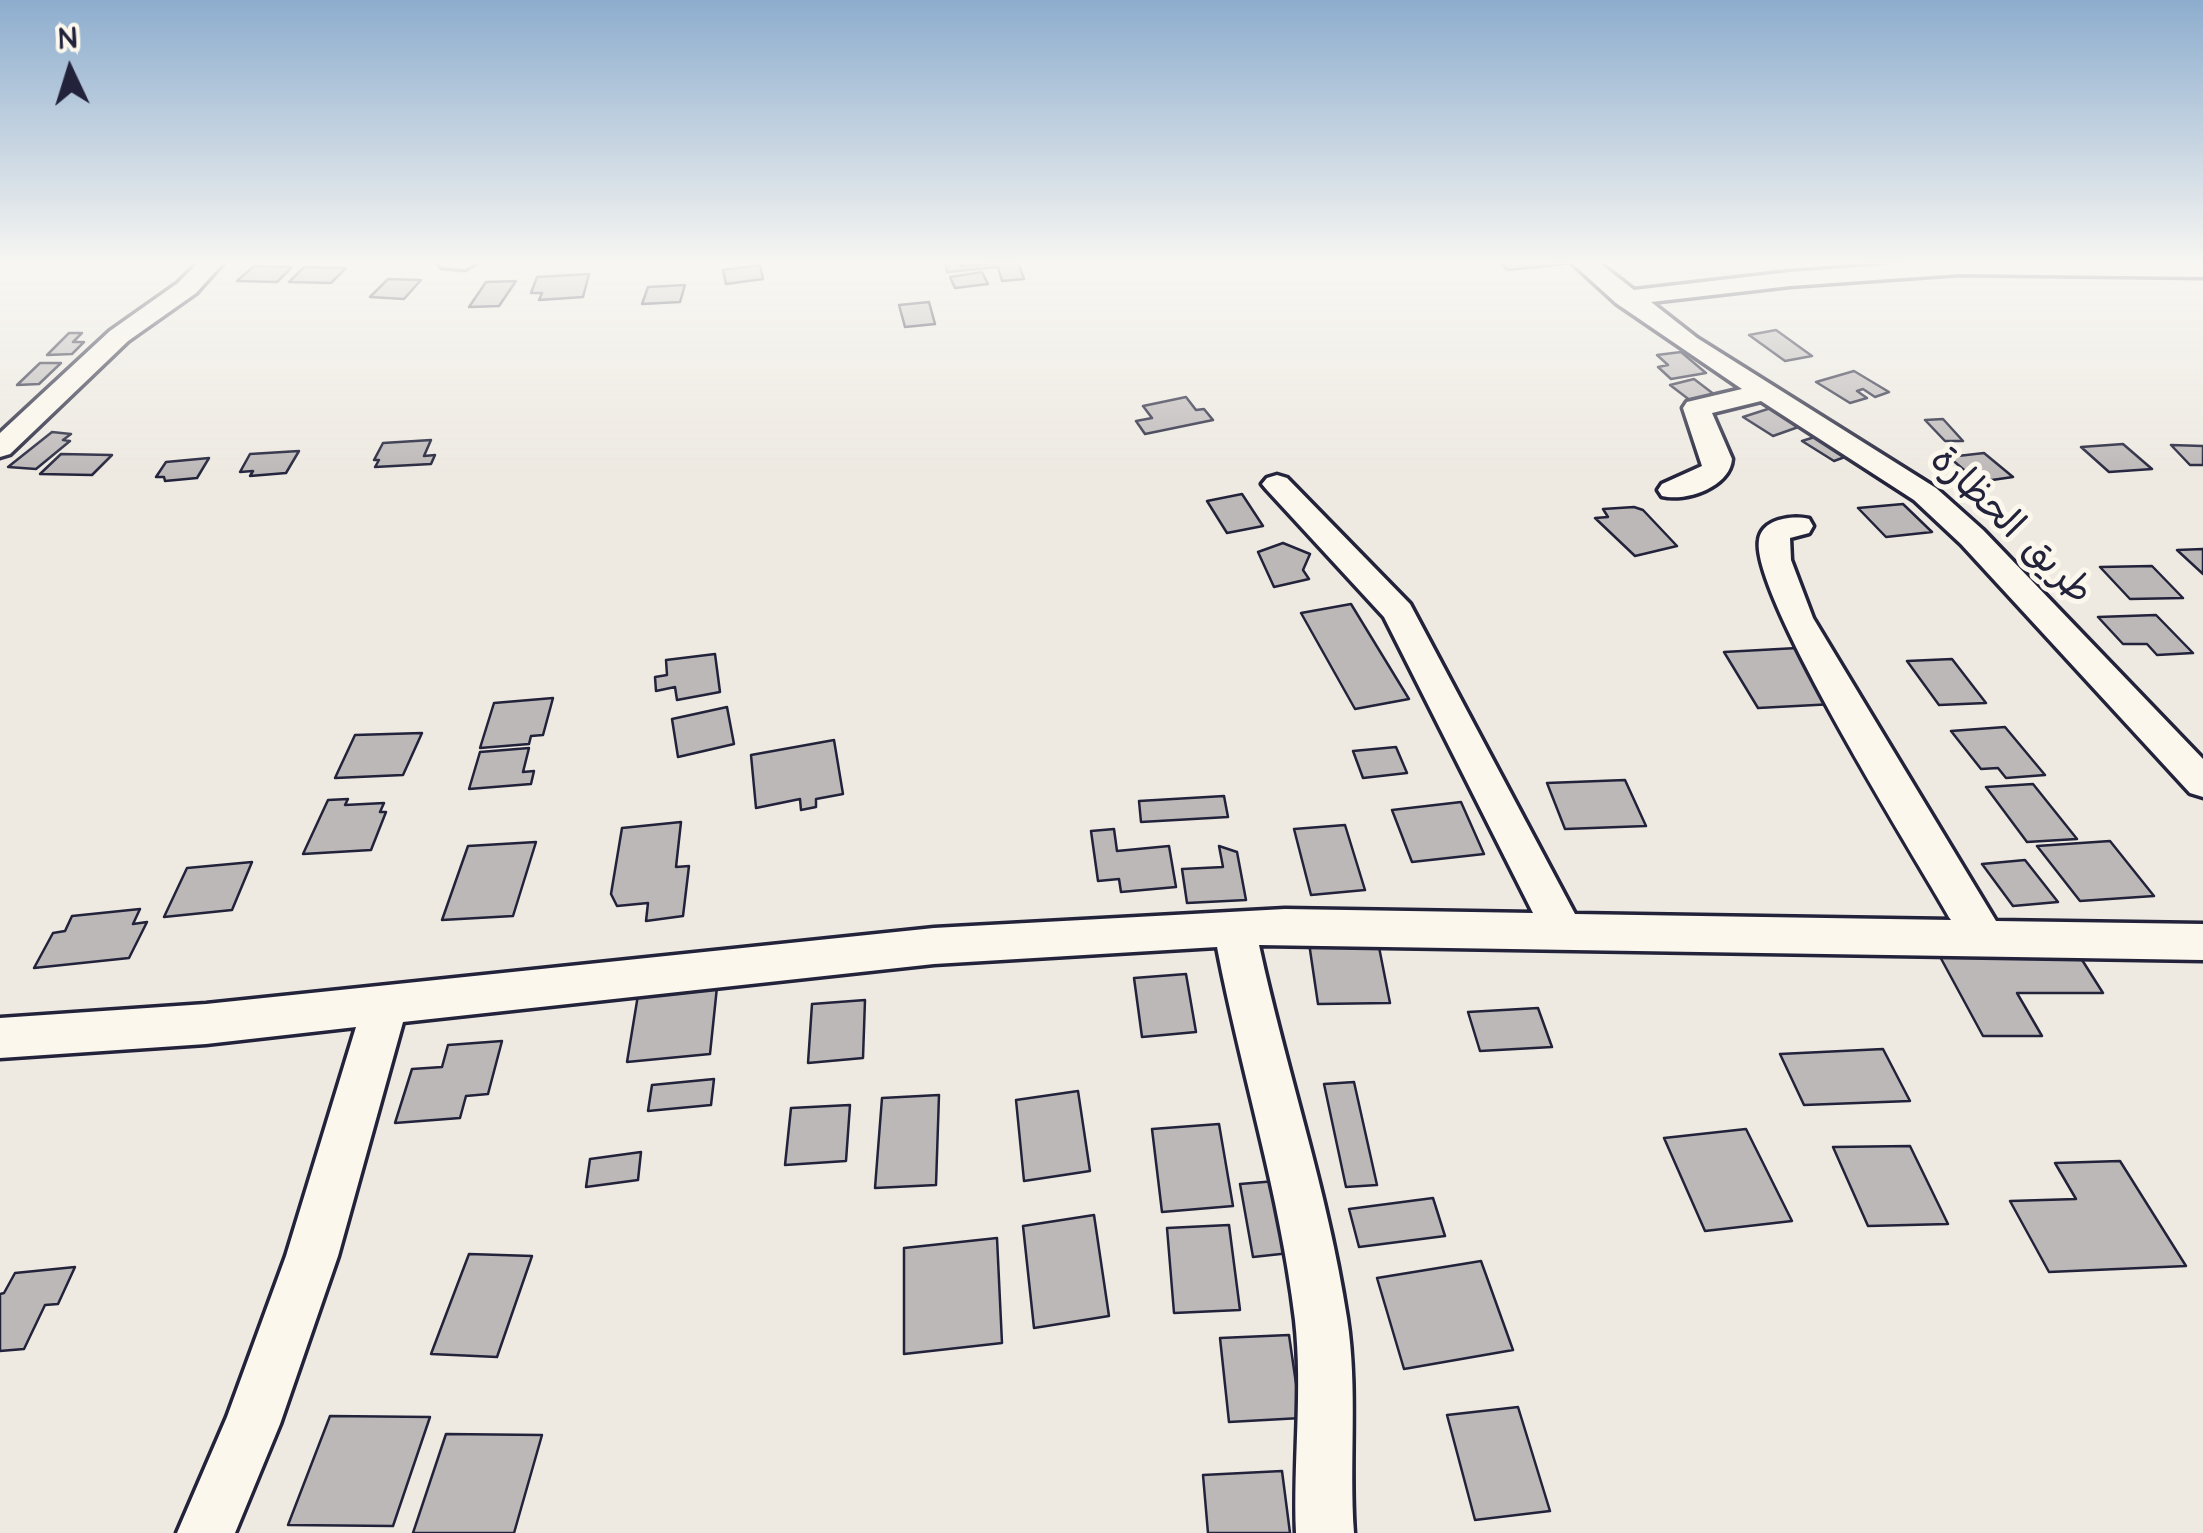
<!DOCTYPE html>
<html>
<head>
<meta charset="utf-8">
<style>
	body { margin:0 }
	#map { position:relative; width:2203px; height:1533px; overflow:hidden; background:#eeeae2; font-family:"Architects Daughter",sans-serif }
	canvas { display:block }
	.north { position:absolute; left:20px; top:20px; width:100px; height:100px; -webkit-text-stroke:8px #fbf7ec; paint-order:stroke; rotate:356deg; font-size:28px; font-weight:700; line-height:40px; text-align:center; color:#22223b }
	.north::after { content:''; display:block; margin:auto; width:35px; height:45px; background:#22223b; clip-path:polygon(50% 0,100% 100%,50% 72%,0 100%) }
</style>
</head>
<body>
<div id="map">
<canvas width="2203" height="1533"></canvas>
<div class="north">N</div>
</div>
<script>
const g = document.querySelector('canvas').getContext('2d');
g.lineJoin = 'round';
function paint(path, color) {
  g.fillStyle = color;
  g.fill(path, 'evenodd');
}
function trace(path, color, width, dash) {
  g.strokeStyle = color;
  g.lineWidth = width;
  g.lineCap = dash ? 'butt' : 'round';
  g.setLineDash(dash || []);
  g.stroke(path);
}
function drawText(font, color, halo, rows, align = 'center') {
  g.font = font + ' "Architects Daughter","Playpen Sans Arabic",sans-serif';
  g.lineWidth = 10;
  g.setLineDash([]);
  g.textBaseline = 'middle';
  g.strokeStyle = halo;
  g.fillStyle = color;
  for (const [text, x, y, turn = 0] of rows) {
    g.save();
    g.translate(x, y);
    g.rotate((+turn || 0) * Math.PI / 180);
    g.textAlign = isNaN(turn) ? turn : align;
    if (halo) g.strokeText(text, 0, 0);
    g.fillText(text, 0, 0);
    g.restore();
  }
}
const building = new Path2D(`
	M945,262H960L961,266L1018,262L1024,279L1002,281L998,267L947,272Z
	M1500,262H1564L1566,264L1507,270Z
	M760,265L763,279L726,284L723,270Z
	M254,266L292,267L277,282L237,281Z
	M304,267L346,268L331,283L289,282Z
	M982,272L988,284L955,288L950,277Z
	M589,274L583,297L539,300L542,293H531L537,277Z
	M388,279L421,280L404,299L370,297Z
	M516,281L499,306L469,307L486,282Z
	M685,285L680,302L642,304L648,287Z
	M929,302L935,324L905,327L899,305Z
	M1776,330L1812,356L1785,361L1749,335Z
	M69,333H82L73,342H84L72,354L47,355Z
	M1681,352L1706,373L1671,379L1658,367L1668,365L1657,355Z
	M40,363H61L39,384L17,385Z
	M1854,371L1889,392L1875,397L1863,389L1857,391L1867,398L1850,403L1816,382Z
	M1694,379L1715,395L1691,401L1670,385Z
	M1186,397L1196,410L1204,409L1213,420L1145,434L1136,421L1152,418L1143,406Z
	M1774,407L1804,425L1773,436L1743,417Z
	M1943,419L1963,441H1945L1925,420Z
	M52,432L71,434L63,440L70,441L36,469L8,467Z
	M1821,435L1853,454L1834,461L1802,441Z
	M431,440L424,456L435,455L431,464L375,467L379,460H374L383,443Z
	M2123,444L2152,469L2109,472L2081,447Z
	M2171,445L2203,446V465H2190Z
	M299,451L286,473L250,476L253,471L240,472L250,454Z
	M1984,453L2013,477L1978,482L1949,457Z
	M61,454L112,455L92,475L40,474Z
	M209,458L197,478L165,481L164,477H156L166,462Z
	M1242,494L1263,526L1227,533L1207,501Z
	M1903,504L1932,532L1886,537L1858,508Z
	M1634,507L1643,510L1677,546L1635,556L1595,518L1608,517L1603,509Z
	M1283,543L1310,554L1303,570L1309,579L1274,587L1258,552Z
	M2203,549V574L2177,550Z
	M2152,566L2183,598L2130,599L2100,567Z
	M1351,604L1409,699L1355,709L1301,613Z
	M2156,615L2193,653L2157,655L2147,644H2123L2098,617Z
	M1797,648L1834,704L1758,708L1724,652Z
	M715,654L720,692L677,700L675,687L656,691L655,677L667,675L666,660Z
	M1952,659L1986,703L1939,705L1907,661Z
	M553,698L543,735L531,736L529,744L480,748L494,703Z
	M727,707L734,744L678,757L672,719Z
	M2005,727L2045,775L2006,778L1998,768L1981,769L1951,731Z
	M422,733L403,775L335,778L355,735Z
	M834,740L843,794L816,799V807L801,810L800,799L756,808L751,755Z
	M1396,747L1407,773L1363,778L1353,751Z
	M529,748L523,772L534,771L531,784L469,789L480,752Z
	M1625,780L1646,826L1565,829L1547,783Z
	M2033,784L2077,839L2027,842L1986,787Z
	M1224,796L1228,817L1141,822L1139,801Z
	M348,799L345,805L384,803L380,812H386L371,850L303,854L328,800Z
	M1461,802L1484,854L1412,862L1392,810Z
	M681,822L676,867L689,866L683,916L646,921L648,903L617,906L611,894L622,828Z
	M1345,825L1365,890L1311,895L1294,829Z
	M1114,829L1117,851L1169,846L1176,887L1121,892L1119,879L1098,881L1091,831Z
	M2110,841L2154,896L2080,901L2037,846Z
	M536,842L513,916L442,920L468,846Z
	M1219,846L1237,852L1246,900L1187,903L1182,869L1223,867Z
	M2025,860L2058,902L2013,906L1982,864Z
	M252,862L232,910L164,917L187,868Z
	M140,909L133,924L147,922L129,958L34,968L53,933L65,931L72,916Z
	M1378,942L1390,1003L1318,1004L1309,943Z
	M2077,952L2103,993H2017L2042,1036H1983L1938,953Z
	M1186,974L1196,1032L1142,1037L1134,978Z
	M717,987L710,1054L627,1062L638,995Z
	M865,1000L863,1058L808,1063L812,1004Z
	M1538,1008L1552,1047L1480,1051L1468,1012Z
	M502,1041L488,1094L466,1096L460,1118L395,1123L412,1069L442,1067L448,1045Z
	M1883,1049L1910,1101L1804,1105L1780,1054Z
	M714,1079L711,1105L648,1111L652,1085Z
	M1354,1082L1377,1185L1346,1187L1324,1084Z
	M1078,1091L1090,1171L1024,1181L1016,1100Z
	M939,1095L936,1185L875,1188L882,1098Z
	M850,1105L846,1161L785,1165L791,1108Z
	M1219,1124L1233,1206L1162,1212L1152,1129Z
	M1746,1129L1792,1221L1705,1231L1664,1138Z
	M1910,1146L1948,1224L1868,1226L1833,1147Z
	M641,1152L638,1180L586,1187L590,1159Z
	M2120,1161L2186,1266L2049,1272L2010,1201L2076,1199L2055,1163Z
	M1276,1181L1290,1253L1253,1257L1240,1184Z
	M1433,1198L1445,1236L1359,1247L1349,1209Z
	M1094,1215L1109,1316L1034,1328L1023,1226Z
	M1229,1225L1240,1310L1174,1313L1167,1228Z
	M997,1238L1002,1343L904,1354V1248Z
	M469,1254L532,1256L497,1357L431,1354Z
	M1481,1261L1513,1350L1404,1369L1377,1278Z
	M75,1267L58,1304L45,1305L24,1349L0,1351V1294L4,1293L15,1273Z
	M1289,1335L1301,1418L1229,1422L1220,1338Z
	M1518,1407L1550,1511L1475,1520L1447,1415Z
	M330,1416L430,1417L393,1526L288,1525Z
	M446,1434L542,1435L514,1533H413Z
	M1282,1471L1290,1533H1208L1203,1475Z`);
const minor = new Path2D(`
	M199,262H224L196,293L128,341L10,454L0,457V433L110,331L178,283Z
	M438,262H477L465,269L442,267Z
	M1571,262H1598L1634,290L1790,272L1928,262L2203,263V277L1960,274L1790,286L1651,302L1697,338L1936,488L1983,530L2203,759V797L2190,793L1961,544L1914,500L1761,401L1712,413L1732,459C1730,487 1686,502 1662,496L1658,490L1662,484L1702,466L1683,408L1687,402L1742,389L1616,303Z
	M1277,475L1287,478L1410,604L1575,914L1951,920C1916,858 1750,594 1759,540C1762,519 1792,515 1809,519L1813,526L1809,533L1790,538L1791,560L1813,618L1996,921L2203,924V960L1259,945C1286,1070 1328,1192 1347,1318C1358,1389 1349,1462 1354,1533H1296C1293,1462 1303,1391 1295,1320C1280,1194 1241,1072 1217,947L934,964L403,1022L338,1256L280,1424L235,1533H177L227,1417L286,1256L356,1027L206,1044L0,1058V1018L206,1004L934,928L1285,909L1533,913L1384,617L1267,490L1262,484L1267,478Z`);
const streetNames = [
	["طريق الحظارة",2009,528,44]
];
paint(building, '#bcb8b8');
trace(building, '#22223b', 2.5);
trace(minor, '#22223b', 7);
paint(minor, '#fbf7ec');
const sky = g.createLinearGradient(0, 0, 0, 477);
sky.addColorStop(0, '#8dadce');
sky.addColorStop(0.55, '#f7f6f2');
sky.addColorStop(1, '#f7f6f200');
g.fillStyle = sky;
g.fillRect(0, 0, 2203, 477);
drawText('38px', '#22223b', '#fbf7ec', streetNames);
</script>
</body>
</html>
